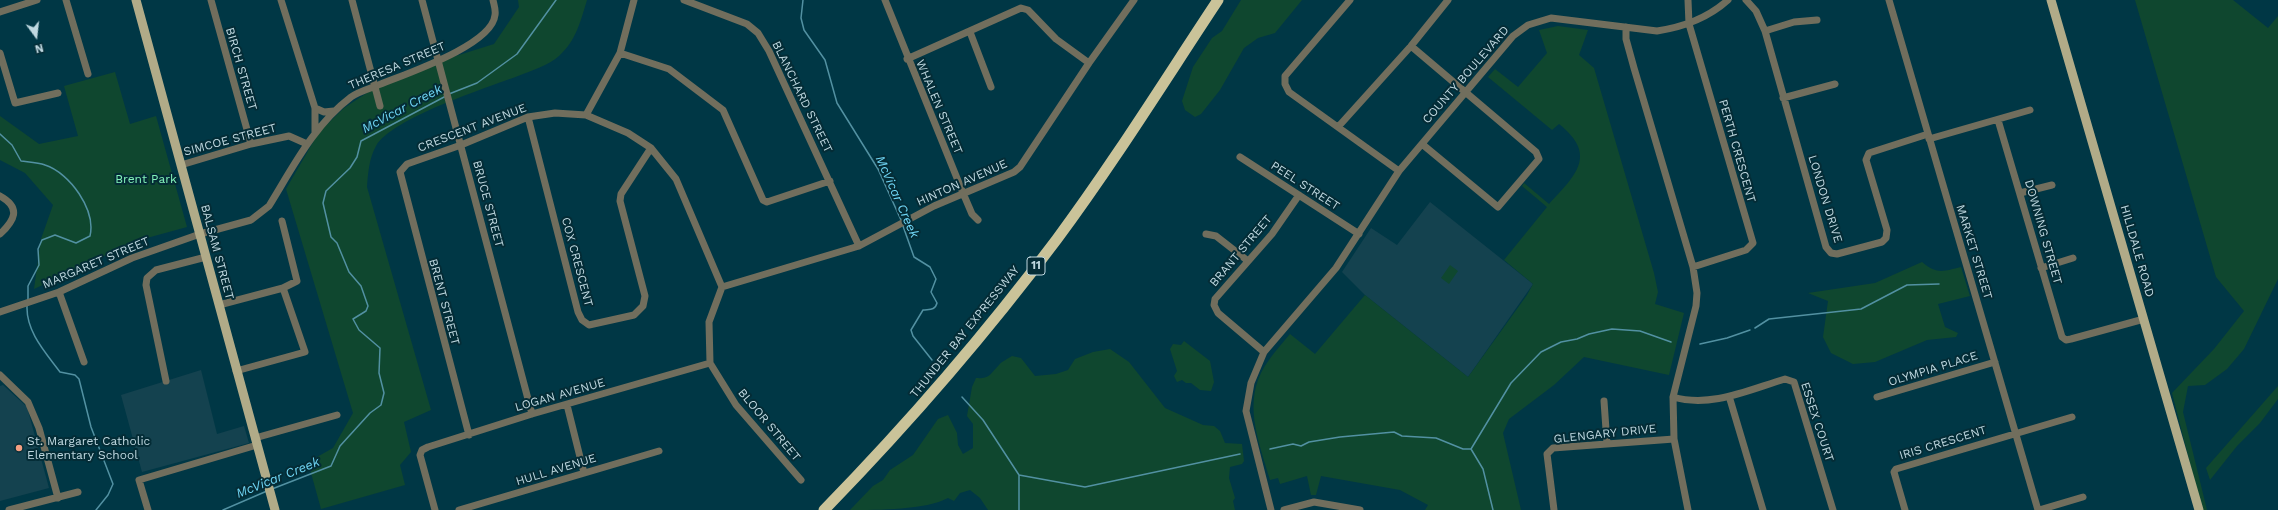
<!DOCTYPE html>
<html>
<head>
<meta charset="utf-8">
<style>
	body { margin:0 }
	#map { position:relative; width:2278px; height:510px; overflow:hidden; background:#003745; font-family:"Work Sans",sans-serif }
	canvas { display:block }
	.north { position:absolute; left:16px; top:16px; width:40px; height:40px; -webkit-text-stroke:3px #042c36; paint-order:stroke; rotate:165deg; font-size:11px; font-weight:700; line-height:16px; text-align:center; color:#bfd8e0 }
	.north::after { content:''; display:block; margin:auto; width:14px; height:18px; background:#bfd8e0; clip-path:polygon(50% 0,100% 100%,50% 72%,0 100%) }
</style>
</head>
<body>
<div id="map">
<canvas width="2278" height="510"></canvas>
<div class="north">N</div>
</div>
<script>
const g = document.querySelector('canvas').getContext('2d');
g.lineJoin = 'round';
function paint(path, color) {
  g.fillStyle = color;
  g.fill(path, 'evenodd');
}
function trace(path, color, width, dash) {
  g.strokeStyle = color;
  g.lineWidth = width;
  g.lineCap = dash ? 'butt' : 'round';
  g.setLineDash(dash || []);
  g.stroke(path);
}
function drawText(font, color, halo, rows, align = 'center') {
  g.font = font + ' "Work Sans",sans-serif';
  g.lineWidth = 4;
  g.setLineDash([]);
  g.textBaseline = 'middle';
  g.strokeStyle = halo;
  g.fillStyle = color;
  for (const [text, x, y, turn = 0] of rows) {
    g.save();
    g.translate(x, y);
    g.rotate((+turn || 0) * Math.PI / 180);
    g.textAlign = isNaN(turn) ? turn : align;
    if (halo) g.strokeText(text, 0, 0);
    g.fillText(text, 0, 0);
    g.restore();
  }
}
const built = new Path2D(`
	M1430,202L1533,284L1468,377L1365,295L1342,272L1371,228L1397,245Z
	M201,370L217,434L244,426L249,443L142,472L121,395Z
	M3,385L27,407L49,488L0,501V386Z`);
const green = new Path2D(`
	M518,0H587C581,20 576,41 559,56C549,65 531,71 518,76C486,88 392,118 376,146C369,158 368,174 367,187L431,410L404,422L411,452L400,465L405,485L321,509L308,462L333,448L353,413L286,189L319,132L344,108L376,87L440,61L494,44L519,7Z
	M1241,0H1302L1275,33L1258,38L1244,48L1220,90L1201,114L1195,117L1185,110L1182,101L1193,67L1212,38L1222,31Z
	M2135,0H2233L2268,28L2278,16V279L2244,349L2227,369L2205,385L2188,386L2183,412L2207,510H2202L2172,393L2214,349L2244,311L2216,277Z
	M1558,26L1588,30L1579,55L1594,68L1654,273L1658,292L1655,304L1684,313L1669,375L1584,357L1554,385L1509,419L1503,433L1521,510H1425L1428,505L1400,490L1321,476L1316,495H1311L1307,476L1280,484L1278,478L1270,480C1260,445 1244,408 1261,373C1268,359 1280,346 1290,334L1315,354L1365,295L1468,377L1527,295L1533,284L1504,260L1547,207L1522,186L1524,183L1549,204C1576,175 1598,155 1559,124L1552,130L1488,77L1495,69L1518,87L1547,53L1539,30Z
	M115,72L130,124L156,116L187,227L136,241L34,289L41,239L53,205L25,173L0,160V116L39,144L78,136L64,86Z
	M1922,262C1937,275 1944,271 1961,267L1970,296L1938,304L1945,327L1958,333L1956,337L1927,340L1875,362L1853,364L1831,353L1823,337L1828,301L1808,293L1875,283Z
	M1450,265L1458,271L1449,284L1441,278Z
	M1184,341L1210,361L1214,382L1211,391L1200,390L1191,383H1186L1182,380L1177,382L1174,376L1177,371L1170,349L1173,344L1181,345Z
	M1110,349L1129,362L1165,408L1203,425L1214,426L1220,431L1225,443L1242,444L1244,461L1242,464L1230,467L1229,478L1235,498L1233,501L1235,510H988L980,498L970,490L960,493L954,501L948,498C926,510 878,510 850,510L873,486L883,480L890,470L913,455L938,419L948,415L957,433L958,445L963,454L973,448V424L967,416L972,387L976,378C990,379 990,374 999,365C1002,361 1008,359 1012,356L1021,358L1035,376L1056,374L1068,370L1075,359L1093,352Z
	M2278,386V399L2260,423L2237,446L2210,480L2206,468Z`);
const stream = new Path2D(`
	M803,0L801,18L804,30L825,60L837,103L878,169L901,220
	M449,94L477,83L517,54L556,0
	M0,134L12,145L21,161C29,162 38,162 45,165C70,173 96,210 90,236L76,243L55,235L42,240L38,249L39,265L28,286V300
	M903,226L914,257L930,267L936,279L931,292L937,303C935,311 929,309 923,310L911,330L913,336L932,360
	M27,306C26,332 46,353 60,372L75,375L79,379L91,427L113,484L108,495L96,510
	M1755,328L1769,319L1861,309L1907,285L1939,284
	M1700,344L1727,338L1750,330
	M962,397L983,420L1019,475V510
	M1270,449L1293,444L1301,446L1309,442L1340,437L1394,432L1402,436L1436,438L1463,449H1471
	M1471,449L1511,383L1541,352L1561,342L1577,339L1589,334L1612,329L1640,331L1671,342
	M1471,449L1483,469L1493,510
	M1019,475L1085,487L1240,454
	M272,489L331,466L340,446L370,413L381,405L384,393L379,373L380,348L359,330L353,319L366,311L368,306L361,286L349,272L337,243L331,237L323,203L326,191L350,168L357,157L361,141L446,96
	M223,510L267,491`);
const minor = new Path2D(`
	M66,0L88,74
	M211,0L251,144
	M281,0L315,108V133
	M352,0L380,106
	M422,0L532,414
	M684,0L747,24L758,33L769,51L859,246
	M885,0L963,193L972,214L978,220
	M1350,0L1285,76V84L1289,92L1399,171
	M1688,0L1689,24L1753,243L1746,250L1693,267
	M1746,0L1756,11L1765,31L1826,247L1831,253L1837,254L1882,242L1886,238L1887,230L1866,160L1869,153L1928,134
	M1889,0L2038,510
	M0,12L37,0
	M1626,27V39L1634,68L1693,267L1697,293L1696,306L1673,397L1674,439L1688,510
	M1765,31L1794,22L1817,20
	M970,32L991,87
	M1411,46L1536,152L1539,159L1498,207L1422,144
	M0,53L15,103L58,93
	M620,53L669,69L723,110L763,200L767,202L830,181
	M907,59L1021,8L1028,10L1056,39L1089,63
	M1783,98L1835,84
	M315,108L324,112L334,111
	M586,115L620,53L634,0
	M528,117L578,312L582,320L589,325L634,315L643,306L645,296L620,201L621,194L651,148
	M1998,120L2062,337L2066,340L2071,339L2144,319
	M1338,127L1411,46L1448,0
	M1929,139L2030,110
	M1240,157L1359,234
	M181,165L251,144L289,136L307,144
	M2020,193L2052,185
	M0,196C22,208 14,221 0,234
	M1206,234L1216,236L1248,261
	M2041,268L2073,258
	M722,287L859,246L934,206L1014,172L1020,167L1089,63L1134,0
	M59,292L84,362
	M219,305L283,288L297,281L282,221
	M0,312L59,292L132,258L200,234L251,220L269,206C293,167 314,125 351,97C358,92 368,89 376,86C402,75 492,46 495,15C496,10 494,5 493,0
	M1264,352L1218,313L1214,305L1215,299L1272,234L1299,195
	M710,363L736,405L801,480
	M236,371L305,352L283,288
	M0,375L28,402L39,428L58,498
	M166,381L146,285L147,278L156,270L206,257
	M1729,396L1763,510
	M1673,397C1711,408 1748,390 1785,379L1794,382L1833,510
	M1877,397L1995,362
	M1604,401L1607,444
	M567,405L584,473
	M469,435L400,172L407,164L461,145L528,117L555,113L586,115L628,133L651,148L676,179L722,287L709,322L710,363
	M255,438L337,415
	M9,510L78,492
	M148,510L139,480L257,445
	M435,510L420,455L422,450L428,447L532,414L710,363
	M459,510L659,451
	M1271,510L1246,411L1251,383L1264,352L1336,268L1399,171L1513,36L1528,25L1551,18L1657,31C1684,27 1708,18 1728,0
	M1284,510L1314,502L1360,510
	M1554,510L1547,454L1553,448L1674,439
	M1905,510L1894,472L1896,469L2072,417
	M2039,510L2083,497`);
const major = new Path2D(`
	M136,0L275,510
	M2051,0L2199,510`);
const highway = new Path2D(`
	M824,510C907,425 985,335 1057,239C1114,162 1165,80 1218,0`);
const markers = [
	[19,448,4,"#f39f82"]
];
const shields = [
	[1036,266,18]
];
const shieldNames = [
	["11",1036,266]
];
const streetNames = [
	["THERESA STREET",397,66,-23],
	["BIRCH STREET",241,69,74],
	["COUNTY BOULEVARD",1466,75,-49],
	["BLANCHARD STREET",802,97,64],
	["WHALEN STREET",939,107,67],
	["CRESCENT AVENUE",472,128,-21],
	["SIMCOE STREET",230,140,-15],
	["PERTH CRESCENT",1737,151,74],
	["HINTON AVENUE",962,183,-24],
	["PEEL STREET",1305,186,33],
	["LONDON DRIVE",1825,199,73],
	["BRUCE STREET",488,204,75],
	["DOWNING STREET",2043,232,74],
	["BRANT STREET",1241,251,-50],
	["HILLDALE ROAD",2137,251,74],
	["BALSAM STREET",217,252,75],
	["MARKET STREET",1974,252,73],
	["COX CRESCENT",577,262,75],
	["MARGARET STREET",96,263,-23],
	["BRENT STREET",444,302,75],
	["THUNDER BAY EXPRESSWAY",965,332,-51],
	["OLYMPIA PLACE",1933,369,-17],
	["LOGAN AVENUE",560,395,-16],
	["ESSEX COURT",1817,422,72],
	["BLOOR STREET",769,425,50],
	["GLENGARY DRIVE",1605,434,-6],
	["IRIS CRESCENT",1943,443,-17],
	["HULL AVENUE",556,470,-17]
];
const parkNames = [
	["Brent Park",146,179]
];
const poiNames = [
	["St. Margaret Catholic",27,441],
	["Elementary School",27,455]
];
const waterNames = [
	["McVicar Creek",402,109,-28],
	["McVicar Creek",897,197,66],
	["McVicar Creek",278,478,-22]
];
paint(built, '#14424f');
paint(green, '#0f472f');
trace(stream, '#5291a2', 1.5);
trace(minor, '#716e5d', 7);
trace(major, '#b1ab88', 9);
trace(highway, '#cac399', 11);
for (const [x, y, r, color] of markers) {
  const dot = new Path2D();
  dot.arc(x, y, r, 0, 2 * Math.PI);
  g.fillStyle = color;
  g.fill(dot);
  trace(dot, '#042c36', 1.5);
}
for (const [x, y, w] of shields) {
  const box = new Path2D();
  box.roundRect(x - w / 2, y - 9, w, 18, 3);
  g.fillStyle = '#042c36';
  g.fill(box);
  trace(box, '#bfd8e0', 1);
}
drawText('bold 11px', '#bfd8e0', null, shieldNames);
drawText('12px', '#bfd8e0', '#042c36', streetNames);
drawText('12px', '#83f2ba', '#042c36', parkNames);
drawText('12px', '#bfd8e0', '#042c36', poiNames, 'left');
drawText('italic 13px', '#6fd5f4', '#042c36', waterNames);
</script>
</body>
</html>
